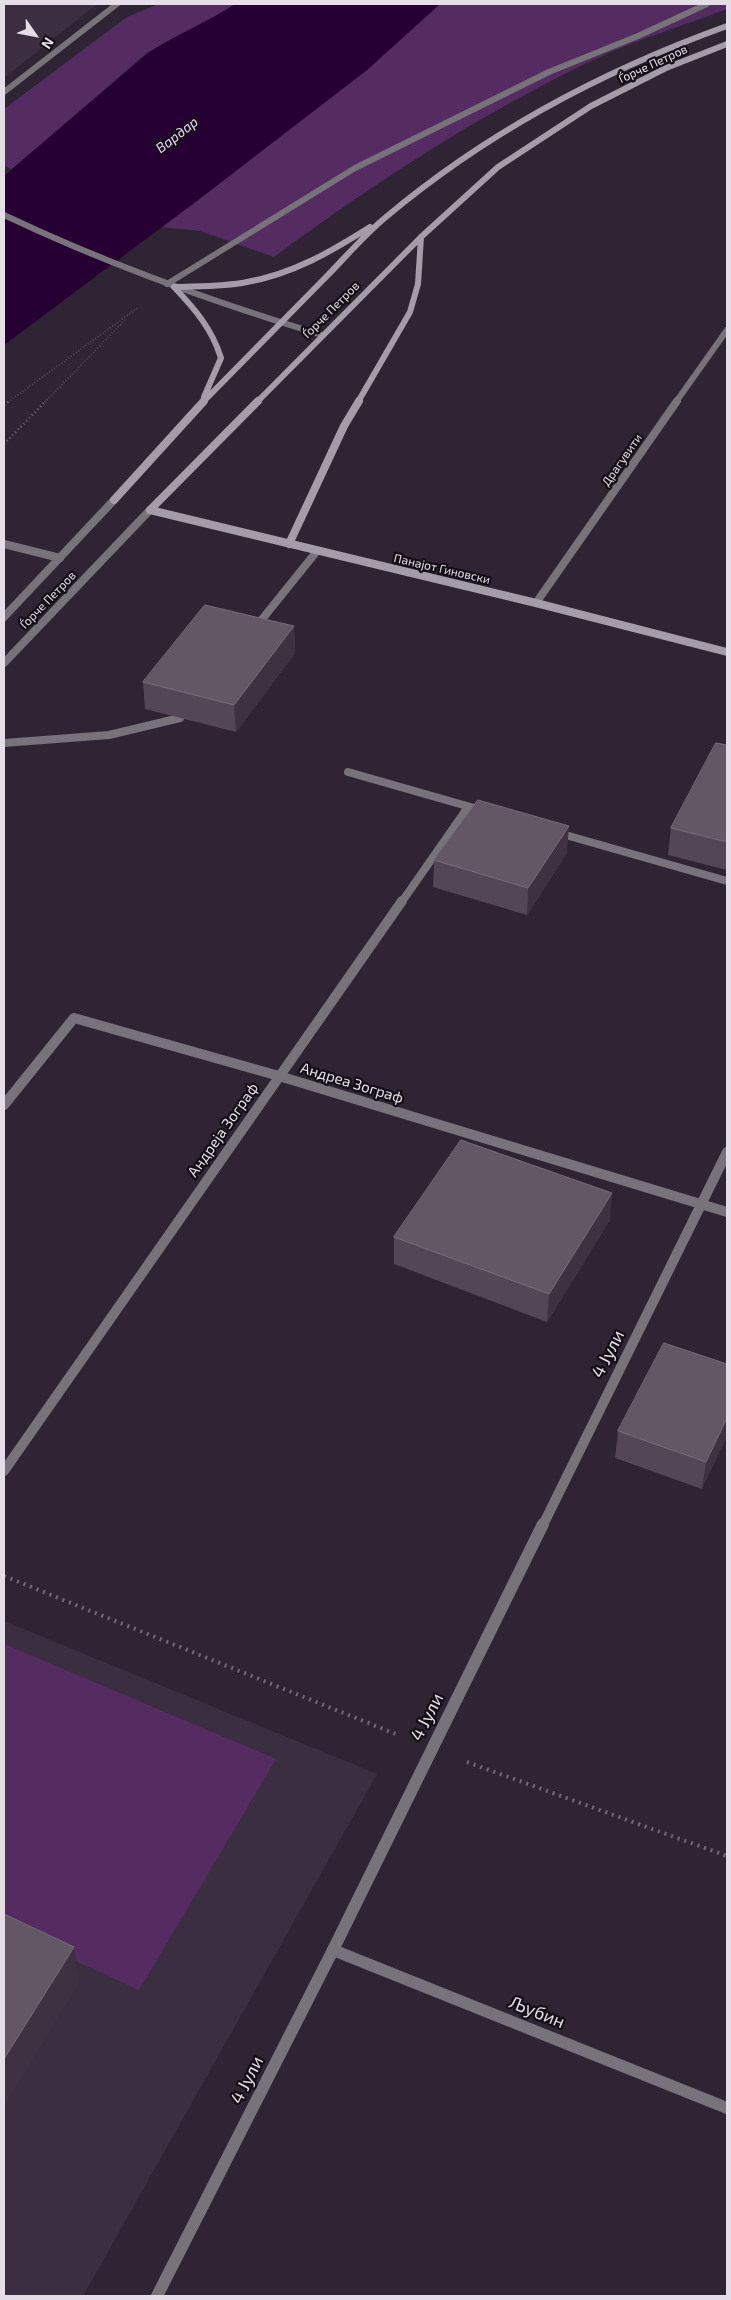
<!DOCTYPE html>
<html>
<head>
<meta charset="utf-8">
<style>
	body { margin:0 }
	#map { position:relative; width:731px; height:2300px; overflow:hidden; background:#2f2433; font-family:"Exo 2",sans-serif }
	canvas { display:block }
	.frame { position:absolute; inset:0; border:5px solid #e5dde7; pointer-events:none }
	.north { position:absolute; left:10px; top:10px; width:50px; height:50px; -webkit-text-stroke:4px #140f16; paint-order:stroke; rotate:123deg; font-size:14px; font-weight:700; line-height:20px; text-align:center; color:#e5dde7 }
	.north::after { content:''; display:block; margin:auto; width:18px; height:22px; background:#e5dde7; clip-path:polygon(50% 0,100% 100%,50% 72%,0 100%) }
</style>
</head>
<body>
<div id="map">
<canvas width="731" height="2300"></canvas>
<div class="frame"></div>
<div class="north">N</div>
</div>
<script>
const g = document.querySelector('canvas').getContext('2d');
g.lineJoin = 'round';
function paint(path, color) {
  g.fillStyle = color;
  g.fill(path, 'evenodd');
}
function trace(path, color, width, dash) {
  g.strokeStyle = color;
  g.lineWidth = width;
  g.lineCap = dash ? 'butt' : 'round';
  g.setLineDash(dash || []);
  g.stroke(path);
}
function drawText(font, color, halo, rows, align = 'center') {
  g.font = font + ' "Exo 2",sans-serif';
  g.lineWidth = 4.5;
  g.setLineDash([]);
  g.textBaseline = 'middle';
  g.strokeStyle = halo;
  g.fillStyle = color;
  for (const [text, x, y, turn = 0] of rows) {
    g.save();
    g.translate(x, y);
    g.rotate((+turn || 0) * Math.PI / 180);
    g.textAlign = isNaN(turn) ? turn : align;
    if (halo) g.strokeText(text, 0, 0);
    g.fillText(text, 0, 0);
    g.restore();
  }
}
const built = new Path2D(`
	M4,4H97L4,78Z
	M4,1621L377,1774L83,2296H4Z`);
const green = new Path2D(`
	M159,4H235L216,16L148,52L12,169L4,166V109L127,17Z
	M440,4H727V9C683,26 635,40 593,60C480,114 374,183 274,257L200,231L160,227L367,70Z
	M4,1644L276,1759L139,1990L4,1928Z`);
const water = new Path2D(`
	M235,4H440L367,70L197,201L4,345V176L148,53C176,34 207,23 235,4Z`);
const pathFar2 = new Path2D(`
	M8,402L139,307
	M45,402L126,319`);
const pathFar1 = new Path2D(`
	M4,405L9,401
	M4,444L46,401`);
const path = new Path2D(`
	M4,1576L398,1735
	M467,1762L727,1856`);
const service = new Path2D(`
	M255,628L317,551
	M4,743L109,735L180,718`);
const minorFar3 = new Path2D(`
	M4,92L117,4
	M167,284L355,168L549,72L638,36L707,4
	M676,402L727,330`);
const minorFar2 = new Path2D(`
	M4,544L60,558
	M536,603L677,401
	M348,772L474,808
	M555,832L727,881
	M401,903L468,807`);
const minorFar1 = new Path2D(`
	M4,1105L74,1018L279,1076L727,1212
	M4,1471L402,901`);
const minor = new Path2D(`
	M333,1950L727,2108`);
const tertiaryFar3 = new Path2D(`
	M4,215C107,264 213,302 322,335`);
const tertiaryFar2 = new Path2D(`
	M4,617L114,500
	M4,663L150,510`);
const tertiaryFar1 = new Path2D(`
	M543,1525L727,1152`);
const tertiary = new Path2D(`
	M157,2296L333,1950L543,1524`);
const secondaryFar1 = new Path2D(`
	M174,287C198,286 223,287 247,282C293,274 332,251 370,227
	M174,287C195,309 212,329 221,358L204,397
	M203,402C243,361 284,320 325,278C345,258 364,235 386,217C486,133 605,70 727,26
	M257,402L421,237L498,167L591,106L666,68L727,44
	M358,402L410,312L418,284L421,237`);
const secondary = new Path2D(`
	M114,500L204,401
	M150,510L258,401
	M150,510L536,603L727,652
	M289,544L344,426L359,401`);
const wall = new Path2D(`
	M294,626L295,653L236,732L145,709L143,682Z
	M727,745V870L668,855L671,828Z
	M567,853L527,915L433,887L434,860Z
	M610,1220L547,1322L394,1264V1237Z
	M727,1364L702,1489L615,1458L618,1431Z`);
const shadedWall = new Path2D(`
	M294,626L295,653L236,732L234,705Z
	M569,826L567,853L527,915L528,888Z
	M612,1193L610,1220L547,1322L549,1294Z
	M727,1418V1437L702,1489L706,1462Z
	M74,1947L79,1983L4,2106V2059Z`);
const building = new Path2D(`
	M205,605L294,626L234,705L143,682Z
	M716,743L727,745V842L671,828Z
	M478,800L569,826L528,888L434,860Z
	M461,1140L612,1193L549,1294L394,1237Z
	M664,1343L727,1364V1418L706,1462L618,1431Z
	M4,1914L74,1947L4,2059Z`);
const farStreetnames = [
	["Ѓорче Петров",653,64,-25],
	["Ѓорче Петров",331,310,-45],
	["Драгувити",622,460,-55],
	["Панајот Гиновски",442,569,13],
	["Ѓорче Петров",48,600,-46]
];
const farWaternames = [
	["Вардар",177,135,-38]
];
const streetNames = [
	["Андреа Зограф",352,1083,17],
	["Андреја Зограф",223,1130,-55]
];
const nearStreetnames = [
	["4 Јули",608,1354,-63],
	["4 Јули",427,1717,-63],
	["Љубин",537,2012,22],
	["4 Јули",247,2080,-63]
];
paint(built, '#3c2e41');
paint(green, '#542c61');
paint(water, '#270033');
trace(pathFar2, '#736a77', 2, [0.5, 2.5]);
trace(pathFar1, '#736a77', 2.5, [1, 3]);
trace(path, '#736a77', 4, [2, 5]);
trace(service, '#78727a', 8);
trace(minorFar3, '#78727a', 6);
trace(minorFar2, '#78727a', 8);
trace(minorFar1, '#78727a', 10);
trace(minor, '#78727a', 12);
trace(tertiaryFar3, '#78727a', 6);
trace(tertiaryFar2, '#78727a', 8);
trace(tertiaryFar1, '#78727a', 10);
trace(tertiary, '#78727a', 12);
trace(secondaryFar1, '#a59ca9', 6);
trace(secondary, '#a59ca9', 8);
paint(wall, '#534757');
paint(shadedWall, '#3e3242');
paint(building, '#635766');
trace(building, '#776c7a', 1);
drawText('12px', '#e5dde7', '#140f16', farStreetnames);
drawText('italic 14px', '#efd2fa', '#140f16', farWaternames);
drawText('15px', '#e5dde7', '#140f16', streetNames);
drawText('18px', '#e5dde7', '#140f16', nearStreetnames);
</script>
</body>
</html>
